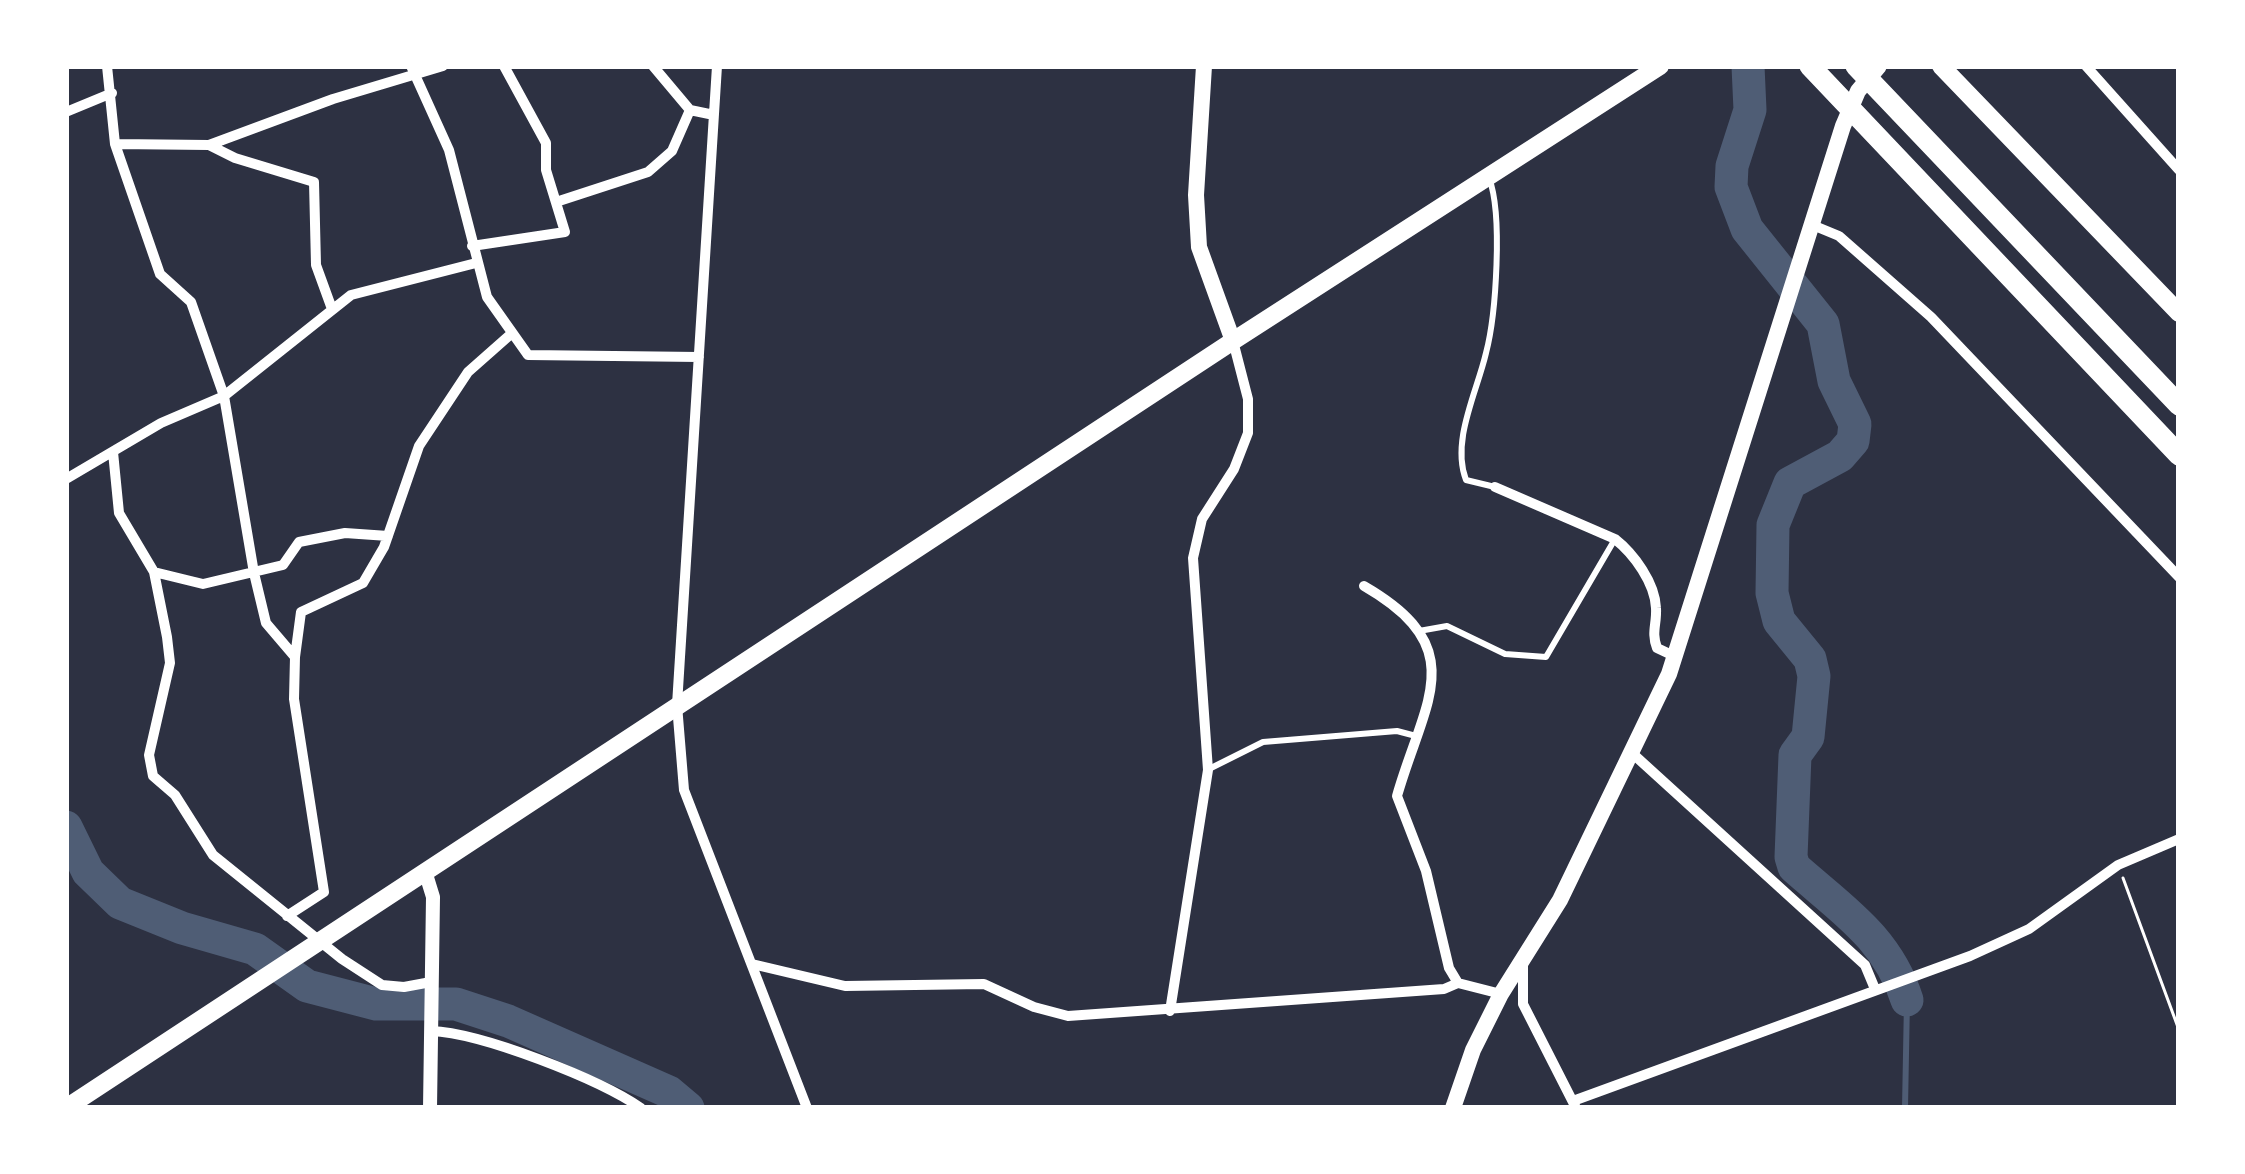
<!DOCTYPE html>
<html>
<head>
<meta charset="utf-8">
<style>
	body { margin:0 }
	#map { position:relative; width:2245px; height:1174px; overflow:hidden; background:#2d3142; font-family:"Asap Condensed",sans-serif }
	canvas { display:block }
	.frame { position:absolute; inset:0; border:69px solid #fff; pointer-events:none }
</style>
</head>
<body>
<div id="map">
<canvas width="2245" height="1174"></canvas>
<div class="frame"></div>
</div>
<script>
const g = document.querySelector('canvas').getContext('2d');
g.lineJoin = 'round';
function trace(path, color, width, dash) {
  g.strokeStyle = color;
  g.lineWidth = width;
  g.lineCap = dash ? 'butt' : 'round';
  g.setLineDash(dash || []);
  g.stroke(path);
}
const stream = new Path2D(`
	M1905,1108L1907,1000`);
const river = new Path2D(`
	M1748,66L1750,110L1732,166L1731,187L1747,229L1823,324L1834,381L1855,424L1853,441L1840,456L1790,483L1773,525L1772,593L1779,621L1810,659L1814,676L1808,737L1795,755L1791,857L1794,867C1841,909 1887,937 1907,1000
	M66,827L88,872L120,903L182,928L255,949L307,986L376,1004H456L508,1021L669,1092L688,1108`);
const path = new Path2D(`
	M2123,878L2179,1030`);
const service = new Path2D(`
	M1489,178C1503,214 1496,315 1486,353C1477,392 1451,441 1466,480L1495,487
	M1419,631L1447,626L1505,654L1546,657L1615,539
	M1211,768L1263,742L1397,731L1416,736`);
const minor = new Path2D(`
	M107,66L115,144L160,274L191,302L224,396L254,573L266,623L295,657L294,699L324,892L287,916
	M411,66L449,150L487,297L528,355L699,357
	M653,66L690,110L714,115
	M717,66L677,705L684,790L807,1108
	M2086,66L2179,170
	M66,112L112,93
	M115,144L209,145L333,99L443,66
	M209,145L235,158L314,182L316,265L332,309
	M556,202L648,172L672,151L690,110
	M1810,224L1839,236L1931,317L2179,577
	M472,246L565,232L546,170V143L504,66
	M113,452L119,513L154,572L167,637L170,663L149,755L153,776L175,795L213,855L342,959L382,985L404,987L431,982
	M66,479L161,423L224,396L351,295L476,263
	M1495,487L1615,539C1634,554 1655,583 1656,608C1657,624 1651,632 1657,648L1674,656
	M154,572L203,584L283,565L299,542L345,533L388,536
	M1364,586C1473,649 1424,701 1397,796L1426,871L1449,968L1458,983
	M295,657L301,612L363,583L384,547L419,446L468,372L511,334
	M1632,753L1865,965L1875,989
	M1523,962V1004L1576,1108
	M752,964L845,986L984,984L1034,1007L1068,1016L1444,989L1458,983L1501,994
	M1170,1011L1208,770L1193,558L1202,519L1234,469L1248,433V399L1233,341
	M431,1031C482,1033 599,1079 641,1108
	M1573,1101L1970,956L2029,929L2118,865L2179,839`);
const tertiary = new Path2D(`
	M425,871L433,897L430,1108`);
const secondary = new Path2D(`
	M1204,66L1196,195L1199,247L1233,341
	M1453,1108L1473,1050L1501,994L1560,900L1669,674L1843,126L1858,91L1879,66`);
const trunk = new Path2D(`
	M1941,66L2179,313
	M66,1108L1233,341L1660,66`);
const motorway = new Path2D(`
	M1810,66L2179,455
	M1856,66L2179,405`);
trace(stream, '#4f5d75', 6);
trace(river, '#4f5d75', 33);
trace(path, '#fff', 3);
trace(service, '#fff', 6);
trace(minor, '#fff', 10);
trace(tertiary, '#fff', 14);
trace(secondary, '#fff', 16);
trace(trunk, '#fff', 18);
trace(motorway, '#fff', 21);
</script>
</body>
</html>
